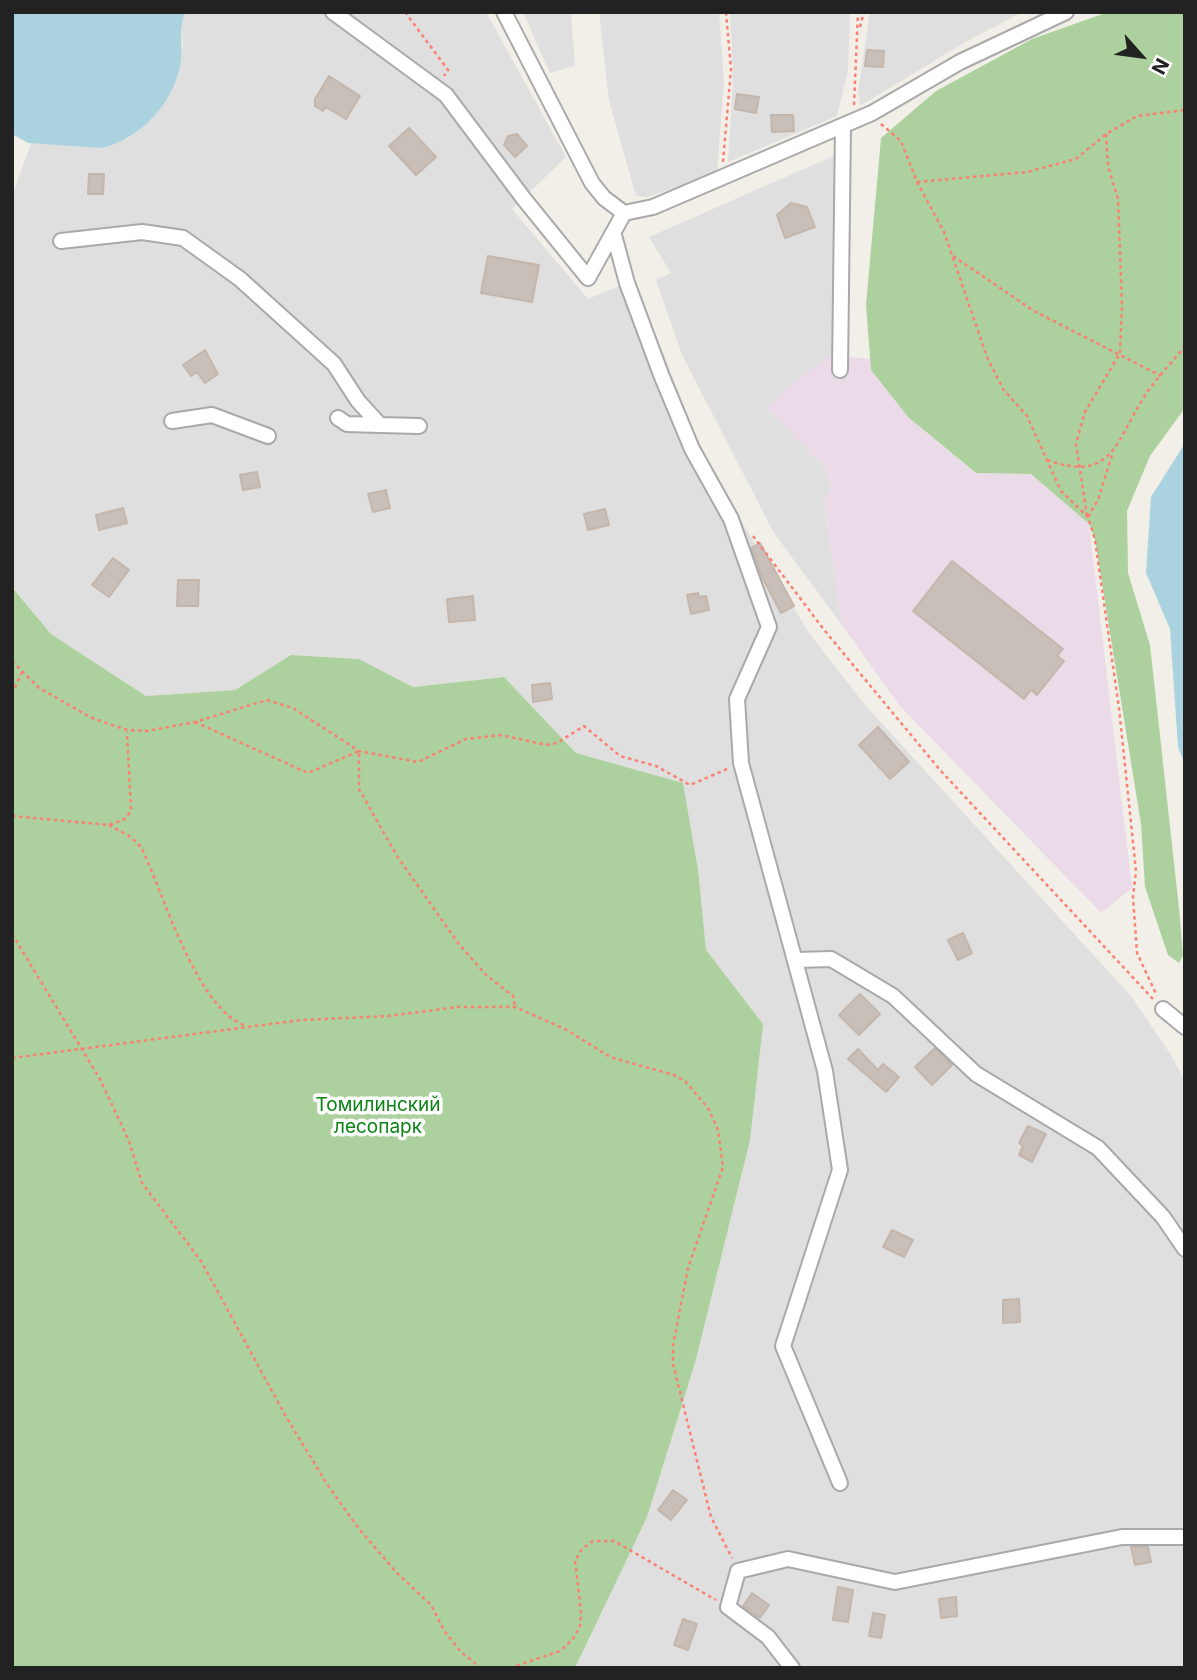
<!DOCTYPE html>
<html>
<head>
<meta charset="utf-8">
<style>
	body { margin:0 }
	#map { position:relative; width:1197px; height:1680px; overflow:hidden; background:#f2efe9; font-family:Inter,sans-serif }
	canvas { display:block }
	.frame { position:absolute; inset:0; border:14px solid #222; pointer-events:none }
	.north { position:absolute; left:1106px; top:21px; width:70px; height:70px; -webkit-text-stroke:5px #fff; paint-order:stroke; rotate:118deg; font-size:19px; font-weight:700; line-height:28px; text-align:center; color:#222 }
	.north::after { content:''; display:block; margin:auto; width:24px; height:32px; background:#222; clip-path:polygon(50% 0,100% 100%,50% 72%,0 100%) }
</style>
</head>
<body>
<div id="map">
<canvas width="1197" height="1680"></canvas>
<div class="frame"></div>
<div class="north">N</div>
</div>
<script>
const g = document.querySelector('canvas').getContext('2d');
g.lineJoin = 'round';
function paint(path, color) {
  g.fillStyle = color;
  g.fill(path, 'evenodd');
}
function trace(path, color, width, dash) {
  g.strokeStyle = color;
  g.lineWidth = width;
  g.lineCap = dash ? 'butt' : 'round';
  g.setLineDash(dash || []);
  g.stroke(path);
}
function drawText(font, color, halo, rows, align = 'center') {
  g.font = font + ' Inter,sans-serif';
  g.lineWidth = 7;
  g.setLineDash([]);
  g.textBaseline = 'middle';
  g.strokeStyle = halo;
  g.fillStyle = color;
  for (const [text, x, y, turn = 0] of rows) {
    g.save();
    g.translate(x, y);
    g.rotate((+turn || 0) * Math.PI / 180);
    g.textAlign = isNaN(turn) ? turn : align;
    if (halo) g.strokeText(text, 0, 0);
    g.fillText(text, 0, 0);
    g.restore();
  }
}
const residential = new Path2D(`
	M186,12H486L566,157L512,209L588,299L634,280L697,439L737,514L809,633L865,705L1131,996L1171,1055L1185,1081V1668H575L647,1516L695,1363L763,1024L706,951L698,869L683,783L576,753L504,677L413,687L359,659L291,655L235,690L146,696L51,634L12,586V195L32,141L102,148L129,138L152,119L178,74L183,44L181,24Z
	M523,12H571L575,66L550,73Z
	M599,12H719L724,81L717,173L648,197L636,196L609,101Z
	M730,12H850L848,71L837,116L728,162L733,79Z
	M870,12H1023L967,41L860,106L858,91Z
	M838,154L836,356L766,407L825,468L832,487L824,502L842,625L774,533L682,355L656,280L671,273L649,237Z`);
const industrial = new Path2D(`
	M828,355L871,359V370L908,417L975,473L1031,474L1089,524L1132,888L1101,913L899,705L842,625L824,501L832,487L825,468L766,407Z`);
const forest = new Path2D(`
	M1108,12H1185V408L1150,456L1127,511L1128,573L1150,645L1179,908L1183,955L1179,963L1168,955L1145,887L1141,824L1095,540L1089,524L1031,474L976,473L908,417L871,370L866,305L881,138L936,91L1032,39Z
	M12,587L51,634L146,696L235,690L291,655L359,659L413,687L504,677L576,753L683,783L698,869L706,950L763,1024L750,1140L695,1363L647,1517L575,1668H12Z`);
const water = new Path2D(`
	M12,12H186C178,26 183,44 181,60C176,101 141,139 102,148L28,143L12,134Z
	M1185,443V765L1178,747L1170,629L1146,573L1151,497Z`);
const building = new Path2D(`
	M867,50L884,51L883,67L865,66Z
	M329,76L360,96L346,119L326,107L323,111L315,106V99Z
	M737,94L759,97L756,113L735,109Z
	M771,115H793L794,131L772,132Z
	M409,128L436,157L416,175L389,146Z
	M517,134L527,146L515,157L504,145L508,136Z
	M89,174H104L103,194H88Z
	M791,203L807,207L815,227L785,238L777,215Z
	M488,256L539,265L532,302L481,293Z
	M205,350L218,374L205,383L197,372L191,376L183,365Z
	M257,472L260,487L243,490L240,475Z
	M386,490L390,508L373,512L368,494Z
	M123,508L127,523L99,530L96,515Z
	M605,509L609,525L588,530L584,514Z
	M760,543L794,606L781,613L762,577L751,548Z
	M113,558L129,570L109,597L92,585Z
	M952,561L1063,649L1057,656L1064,661L1037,695L1031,690L1024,699L913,611Z
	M178,580H199L198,606H177Z
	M698,593L699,597L706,596L709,610L691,614L687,595Z
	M473,596L475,620L449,622L447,599Z
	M550,683L552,699L533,702L532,685Z
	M878,727L909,762L890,779L859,745Z
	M963,933L972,953L958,960L948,940Z
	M860,994L880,1014L859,1035L839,1015Z
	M935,1048L952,1065L932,1085L915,1067Z
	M858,1049L878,1070L883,1064L899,1077L886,1092L848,1059Z
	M1028,1126L1046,1134L1032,1162L1019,1155L1023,1146L1019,1143Z
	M892,1230L913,1240L904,1257L883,1247Z
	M1019,1299L1020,1322L1003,1323V1300Z
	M673,1490L687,1500L671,1520L658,1510Z
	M1131,1547H1148L1151,1562L1135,1565Z
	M838,1587L853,1590L848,1622L833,1620Z
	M752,1593L769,1605L760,1618L743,1606Z
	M956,1597L957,1616L941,1618L939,1599Z
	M873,1613L885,1615L881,1638L869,1636Z
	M683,1619L697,1624L688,1650L674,1645Z`);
const path = new Path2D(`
	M405,12L448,70L444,76
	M860,27L864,12
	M854,105L858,12
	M881,124L901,141L917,182L944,232L987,357L1003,389L1027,416L1061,491L1088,517L1095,540L1119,708L1136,871L1133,897L1137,953L1157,996
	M723,162L731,69L726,12
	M917,182L1027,172L1076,159L1106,134L1137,116L1185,110
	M953,256L1034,311L1161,376
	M1047,460C1112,483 1115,443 1144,397C1155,379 1172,363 1185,346
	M1087,516L1076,444L1085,412L1120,353L1122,305L1118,199L1108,166L1106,134
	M1088,517L1098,500L1112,455
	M753,536L825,631L940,770L1153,999
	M12,661L39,688L92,718L127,730L147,731L195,722L267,700L293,708L359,751L418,762L466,739L501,735L546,745L557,743L584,726L620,756L656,766L690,785L727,769
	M12,694L22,672
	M195,722L308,773L359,751V789L397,856L458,943L486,975L513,996L515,1007
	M12,816L109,825L125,819L131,811L127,732
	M109,825L131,837L141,847C163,891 197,1012 247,1026
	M12,934L100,1079L129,1141L142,1183L201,1261L285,1415L327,1484L359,1529L396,1572L431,1605L445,1632L461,1652L481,1668
	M12,1058L301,1020L388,1016L457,1007H515L567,1030L610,1057L674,1075L685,1081L708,1108L718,1130L723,1167L688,1268L673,1345V1364L711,1517L732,1558
	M510,1668L560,1651L573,1639L580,1626L581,1611L575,1561L582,1549L593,1541H614L716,1600`);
const minor = new Path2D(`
	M333,12L446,95L524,199L588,278L624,213
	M504,12L592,183L604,198L624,213L653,207L872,113L960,62L1066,12
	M614,235L627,283L662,377L692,449L731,519L769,627L737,699L741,763L825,1071L840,1170L783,1346L840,1483
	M61,241L142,232L183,238L240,279L334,364L358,401L380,425L419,426
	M840,370L843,126
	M338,418L347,424L380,425
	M172,421L212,415L268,436
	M797,960L831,959L893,996L976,1074L1098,1148L1163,1217L1185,1249
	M1163,1009L1185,1027
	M792,1668L768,1637L728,1607L738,1571L788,1559L895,1582L1122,1537H1185`);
const parkNames = [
	["Томилинский",378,1105],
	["лесопарк",378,1127]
];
paint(residential, '#e0dfdf');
paint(industrial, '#ebdbe8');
paint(forest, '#add19e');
paint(water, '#aad3df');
paint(building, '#c7bfb8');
trace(building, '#c4b6ab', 2);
trace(minor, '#a9a9a9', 18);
trace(path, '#fa8072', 2.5, [3.5, 3.5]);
trace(minor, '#fff', 14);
drawText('19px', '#0c8416', '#fff', parkNames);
</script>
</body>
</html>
